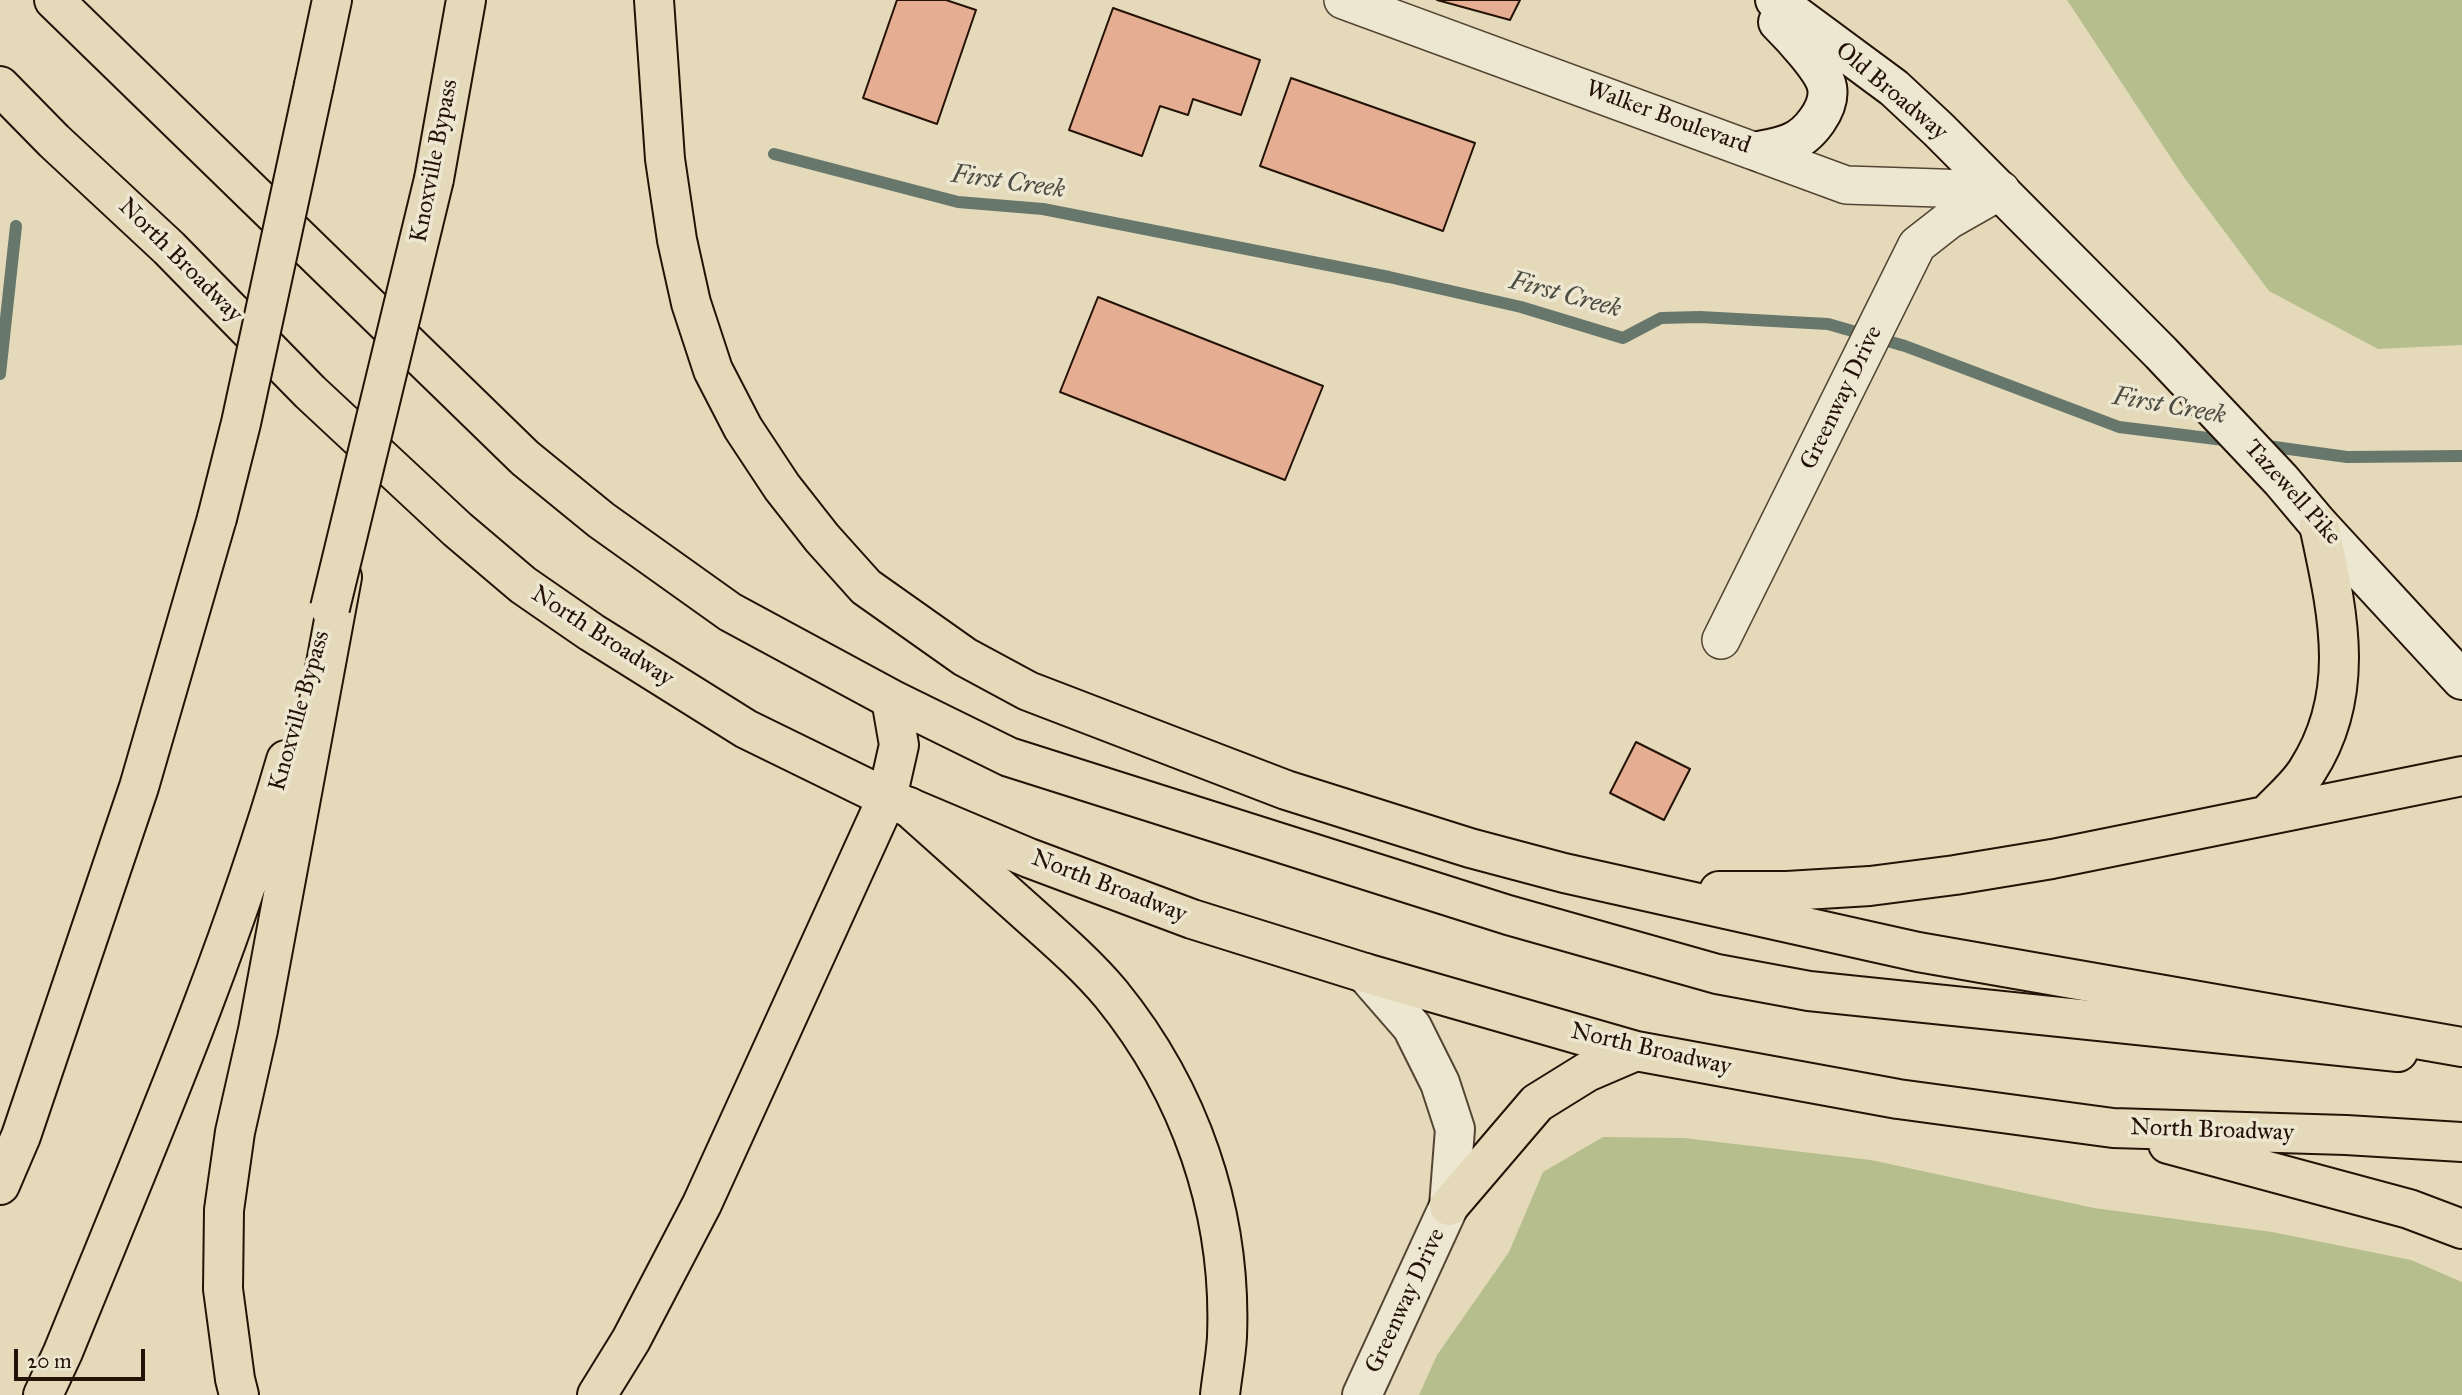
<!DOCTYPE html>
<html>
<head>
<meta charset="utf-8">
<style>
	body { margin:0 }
	#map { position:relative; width:2462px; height:1395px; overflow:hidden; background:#e4daba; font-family:"IM FELL Great Primer",serif }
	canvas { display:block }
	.scale { position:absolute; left:14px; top:1349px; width:131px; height:32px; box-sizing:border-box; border:4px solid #241206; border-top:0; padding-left:9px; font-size:21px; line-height:24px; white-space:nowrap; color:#241206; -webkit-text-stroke:5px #ede7d2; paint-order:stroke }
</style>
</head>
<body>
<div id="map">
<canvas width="2462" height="1395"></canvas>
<div class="scale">20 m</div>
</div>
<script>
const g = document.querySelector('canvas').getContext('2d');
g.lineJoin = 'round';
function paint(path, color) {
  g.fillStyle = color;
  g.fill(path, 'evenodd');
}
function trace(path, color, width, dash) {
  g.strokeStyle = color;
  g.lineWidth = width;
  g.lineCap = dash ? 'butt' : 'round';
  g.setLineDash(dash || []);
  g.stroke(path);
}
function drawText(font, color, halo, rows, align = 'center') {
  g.font = font + ' "IM FELL Great Primer",serif';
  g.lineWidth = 7;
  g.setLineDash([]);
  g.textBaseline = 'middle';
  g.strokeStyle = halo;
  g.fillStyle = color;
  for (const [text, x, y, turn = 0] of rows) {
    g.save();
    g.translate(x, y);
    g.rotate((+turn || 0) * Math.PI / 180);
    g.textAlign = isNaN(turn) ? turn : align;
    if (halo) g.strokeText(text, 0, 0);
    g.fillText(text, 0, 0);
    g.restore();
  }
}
const green = new Path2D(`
	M2067,0H2462V345L2378,349L2269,291L2183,176Z
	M1603,1137L1684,1138L1871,1160L2094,1208L2272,1232L2411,1260L2462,1282V1395H1419L1437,1355L1509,1252L1543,1172Z`);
const stream = new Path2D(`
	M774,154L958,202L1043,209L1389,277L1521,307L1623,338L1661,318L1700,317L1828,324L1905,346L2119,427L2232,441
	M0,374L16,226
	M2260,445L2347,457L2462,456`);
const building = new Path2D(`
	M897,0H946L976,10L937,124L863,98Z
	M1437,0H1520L1510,20Z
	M1113,8L1260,60L1241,115L1193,99L1188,115L1160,106L1142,156L1069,130Z
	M1291,78L1475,143L1443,231L1260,166Z
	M1098,297L1323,386L1285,480L1060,392Z
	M1636,742L1690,769L1664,820L1610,793Z`);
const minor = new Path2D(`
	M1343,0L1846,185L2001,190
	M1721,640L1917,245L1949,220L2000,191`);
const tertiary = new Path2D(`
	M1362,1395L1449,1206L1455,1129L1440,1083L1412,1027L1365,973`);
const secondary = new Path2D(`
	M1775,0L1894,88L1939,130L2161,353L2281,480L2319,525L2462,680
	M1759,151C1769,149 1781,147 1790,143C1809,136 1831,108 1827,87C1824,70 1791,35 1778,22`);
const primary = new Path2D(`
	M54,0L525,458L601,520L730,612L891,699L1009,757L1508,915L1717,974L1809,991L2398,1052
	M0,86L54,141L169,248L310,392L457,529L523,585L591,632L746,729L887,798L1029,858L1192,919L1365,973L1636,1051L1898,1099L2113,1128L2346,1135L2462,1142
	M887,798L899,745L891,699
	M2168,1144L2409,1209L2462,1229
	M1449,1206L1537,1103L1587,1072L1636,1051`);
const motorway = new Path2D(`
	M654,0L665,159L677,240L691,303L713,370L743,428L782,487L822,538L866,587L965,657L1028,691L1286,790L1470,848L1564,873L1918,952L2462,1047
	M314,85L332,0
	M434,179L466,0
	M909,807C947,841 985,875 1023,909C1053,936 1085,963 1111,994C1190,1091 1232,1212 1227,1337C1226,1356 1222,1376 1220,1395
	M2267,815C2280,801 2297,787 2307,771C2358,692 2337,610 2319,525
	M1719,891H1787L1870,886L1955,875L2052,859L2462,776
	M0,1185L21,1136L139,787L217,518
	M43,1395L63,1352C142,1157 227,963 286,760
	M239,1395L235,1379L223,1289L224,1210L235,1132L258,1030L342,577
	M597,1395L631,1340L702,1204L887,798`);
const motorwayBridge = new Path2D(`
	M217,518L241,423L314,85
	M330,608L434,179`);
const streetNames = [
	["Old Broadway",1891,92,40],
	["Walker Boulevard",1668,118,20],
	["Knoxville Bypass",435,161,-79],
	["North Broadway",180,261,45],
	["Greenway Drive",1842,398,-64],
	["Tazewell Pike",2292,493,48],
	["North Broadway",602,637,33],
	["Knoxville Bypass",300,711,-74],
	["North Broadway",1109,887,21],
	["North Broadway",1651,1050,13],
	["North Broadway",2212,1131,2],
	["Greenway Drive",1406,1301,-65]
];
const waterNames = [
	["First Creek",1008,183,8],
	["First Creek",1565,296,15],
	["First Creek",2169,407,10]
];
paint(green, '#b7be8d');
trace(stream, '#68776c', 12);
paint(building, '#e5ae92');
trace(building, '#241206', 2);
trace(minor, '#544433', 40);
trace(tertiary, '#544433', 42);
trace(secondary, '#241206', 42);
trace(primary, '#241206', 42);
trace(motorway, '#241206', 42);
trace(minor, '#ede7d2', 37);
trace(tertiary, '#ede7d2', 38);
trace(secondary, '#ede7d2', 38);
trace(primary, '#e4daba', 38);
trace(motorway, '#e4daba', 38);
trace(motorwayBridge, '#241206', 42, []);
trace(motorwayBridge, '#e4daba', 38);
drawText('24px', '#241206', '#ede7d2', streetNames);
drawText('italic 26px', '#4c4d42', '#ede7d2', waterNames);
</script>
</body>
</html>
